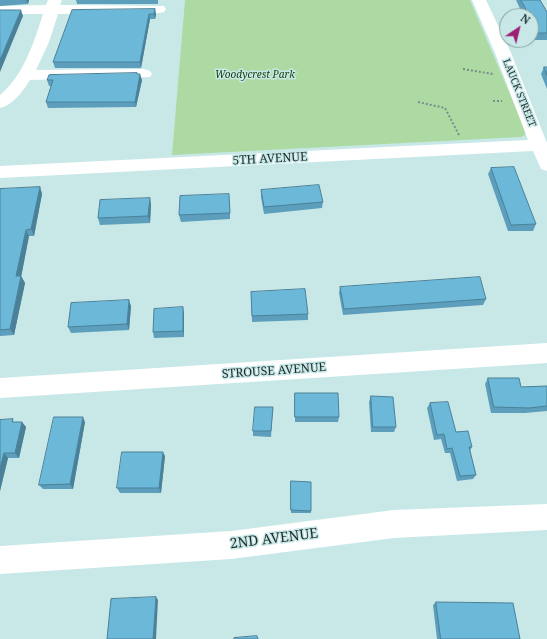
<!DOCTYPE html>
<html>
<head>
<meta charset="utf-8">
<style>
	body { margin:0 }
	#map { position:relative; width:547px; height:639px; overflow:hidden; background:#c8e8e8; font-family:"Noto Serif",serif }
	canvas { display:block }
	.north { position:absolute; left:499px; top:8px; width:40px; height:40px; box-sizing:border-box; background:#c8e8e8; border:1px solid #849c9c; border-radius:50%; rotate:35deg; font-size:11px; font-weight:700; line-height:16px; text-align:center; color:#1f2b2b }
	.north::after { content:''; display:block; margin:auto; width:14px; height:18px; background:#9d1e73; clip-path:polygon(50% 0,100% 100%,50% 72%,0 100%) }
</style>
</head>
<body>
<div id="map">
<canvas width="547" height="639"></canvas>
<div class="north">N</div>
</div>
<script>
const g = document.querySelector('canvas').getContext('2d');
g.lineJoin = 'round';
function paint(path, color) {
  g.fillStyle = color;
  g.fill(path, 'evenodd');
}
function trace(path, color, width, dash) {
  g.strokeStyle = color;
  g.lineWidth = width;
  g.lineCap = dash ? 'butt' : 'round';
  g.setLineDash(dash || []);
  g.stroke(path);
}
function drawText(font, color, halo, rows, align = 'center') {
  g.font = font + ' "Noto Serif",serif';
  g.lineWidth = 3;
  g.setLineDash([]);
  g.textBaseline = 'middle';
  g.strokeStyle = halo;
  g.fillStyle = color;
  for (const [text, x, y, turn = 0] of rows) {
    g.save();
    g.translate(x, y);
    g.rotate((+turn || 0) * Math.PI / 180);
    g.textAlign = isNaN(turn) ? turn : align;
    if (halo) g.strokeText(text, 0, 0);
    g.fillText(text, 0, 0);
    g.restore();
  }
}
const green = new Path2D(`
	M185,0H470L526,132L525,135L521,137L172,155Z`);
const path = new Path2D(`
	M463,69L493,74
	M493,101H502
	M418,102L445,108L459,135`);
const minor = new Path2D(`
	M48,0H62L60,5L164,6L166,9L164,12L159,13L58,14L49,42L36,70L144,69L150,71L152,74L150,77L30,80C23,91 13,105 0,108V95C24,75 34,42 43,14H0V6L46,5Z
	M472,0H486L511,53L547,143V171L541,169L533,151L0,178V166L528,140L495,53Z
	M547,343V363L0,398V378Z
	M547,504V530L394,538L231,559L0,574V546L231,531L394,510Z`);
const wall = new Path2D(`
	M0,0H29L28,4L0,6Z
	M76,0H158V4H77Z
	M516,0H540L547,12V40H531V16H522V15H523Z
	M155,9L156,15L155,19H150L141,68H55L53,62Z
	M544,67H547V89L541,74Z
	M138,74L142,80L136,107L48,108L46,102L51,86H49L47,80Z
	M491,168L536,224L533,231H508L488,174Z
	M40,187L42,194L34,236H29L21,276L25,283L14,335L0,336V190Z
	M261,190L323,202L322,208L264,214L261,197Z
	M230,201V219L181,222L179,215Z
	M151,204L150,223L100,225L98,218Z
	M340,287L486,299L483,305L343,315L339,293Z
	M251,292L308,314V320L252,322Z
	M131,306L129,330L71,333L68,327Z
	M184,314V337L154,338L153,332Z
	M488,378L521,387L547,386V411L525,413H491L485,384Z
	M295,393L339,417L338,422H295Z
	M371,396L396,427L394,432H371L369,402Z
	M430,403L456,432L472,447L470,451L476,475L473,479L457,481L450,453H445L441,439L434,440L427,408Z
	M273,407L271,437L253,436V431Z
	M0,420L15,422H22L26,427L19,458H8L0,491Z
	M85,422L73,489H43L39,485Z
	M165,456L161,493H120L117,488Z
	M291,481L311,511V513H291Z
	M436,602L520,639H437L433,605Z`);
const shadedWall = new Path2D(`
	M26,0H29L28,4Z
	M155,9L156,15L155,19L154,14Z
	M21,10L23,16L0,72V60Z
	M149,14L150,19L141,68L140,62Z
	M140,74L142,80L136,107L135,102Z
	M40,187L42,194L34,236L31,229Z
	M150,198L151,204L150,223L148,216Z
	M26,230L29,236L20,283L16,276Z
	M21,276L25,283L14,335L10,329Z
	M129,300L131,306L129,330L127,324Z
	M183,307L184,314V337L183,331Z
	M83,417L85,422L73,489L70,484Z
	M22,422L26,427L19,458L15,453Z
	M163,452L165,456L161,493L159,488Z
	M4,453L8,458L0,491V469Z
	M156,597L158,600L156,639H153Z`);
const building = new Path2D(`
	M521,0H540L547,12V33H531V16H523L522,15H529Z
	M155,9L154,14H149L140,62H53L72,10Z
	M0,10H21L0,60Z
	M544,67H547V75Z
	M137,73V74H140L135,102H46L53,80H47L49,75Z
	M514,167L536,224L511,225L491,168Z
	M319,185L323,202L264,207L261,190Z
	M40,187L31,229L26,230L16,276H21L10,329L0,330V189Z
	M229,194L230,213L179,215L180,196Z
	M150,198L148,216L98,218L100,200Z
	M480,277L486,299L344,309L340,287Z
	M305,289L308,314L252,316L251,292Z
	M129,300L127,324L68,327L71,303Z
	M183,307V331L153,332L154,309Z
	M488,378H519L521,387L547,386V406L529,408L494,407Z
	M295,393H338L339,417H295Z
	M371,396L393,397L396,427H373Z
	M448,402L456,432L468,431L472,447H469L476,475L460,476L452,448L447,449L444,434L437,435L430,403Z
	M255,407H273L271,431H253Z
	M54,417H83L70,484L39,485Z
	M13,419L12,422H22L15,453H4L0,469V420Z
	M122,452H163L159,488H117Z
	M291,481L311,482V511L291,510Z
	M156,597L153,639H107L111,599Z
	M436,602L513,603L520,639H441Z
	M257,636L258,639H234V638Z`);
const farParknames = [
	["Woodycrest Park",255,75]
];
const farStreetnames = [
	["LAUCK STREET",519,93,68]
];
const streetNames = [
	["5TH AVENUE",270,159,-3],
	["STROUSE AVENUE",274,371,-4]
];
const nearStreetnames = [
	["2ND AVENUE",274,539,-7]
];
paint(green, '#addaa3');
trace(path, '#768d8d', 2, [2, 2]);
paint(minor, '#fff');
paint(wall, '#5c9ebb');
paint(shadedWall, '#4b8198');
paint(building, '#6bb8d9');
trace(building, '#4b8198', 1);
drawText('italic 10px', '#17420a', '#c8e8e8', farParknames);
drawText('10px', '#1f2b2b', '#c8e8e8', farStreetnames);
drawText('12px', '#1f2b2b', '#c8e8e8', streetNames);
drawText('14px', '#1f2b2b', '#c8e8e8', nearStreetnames);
</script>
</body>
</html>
